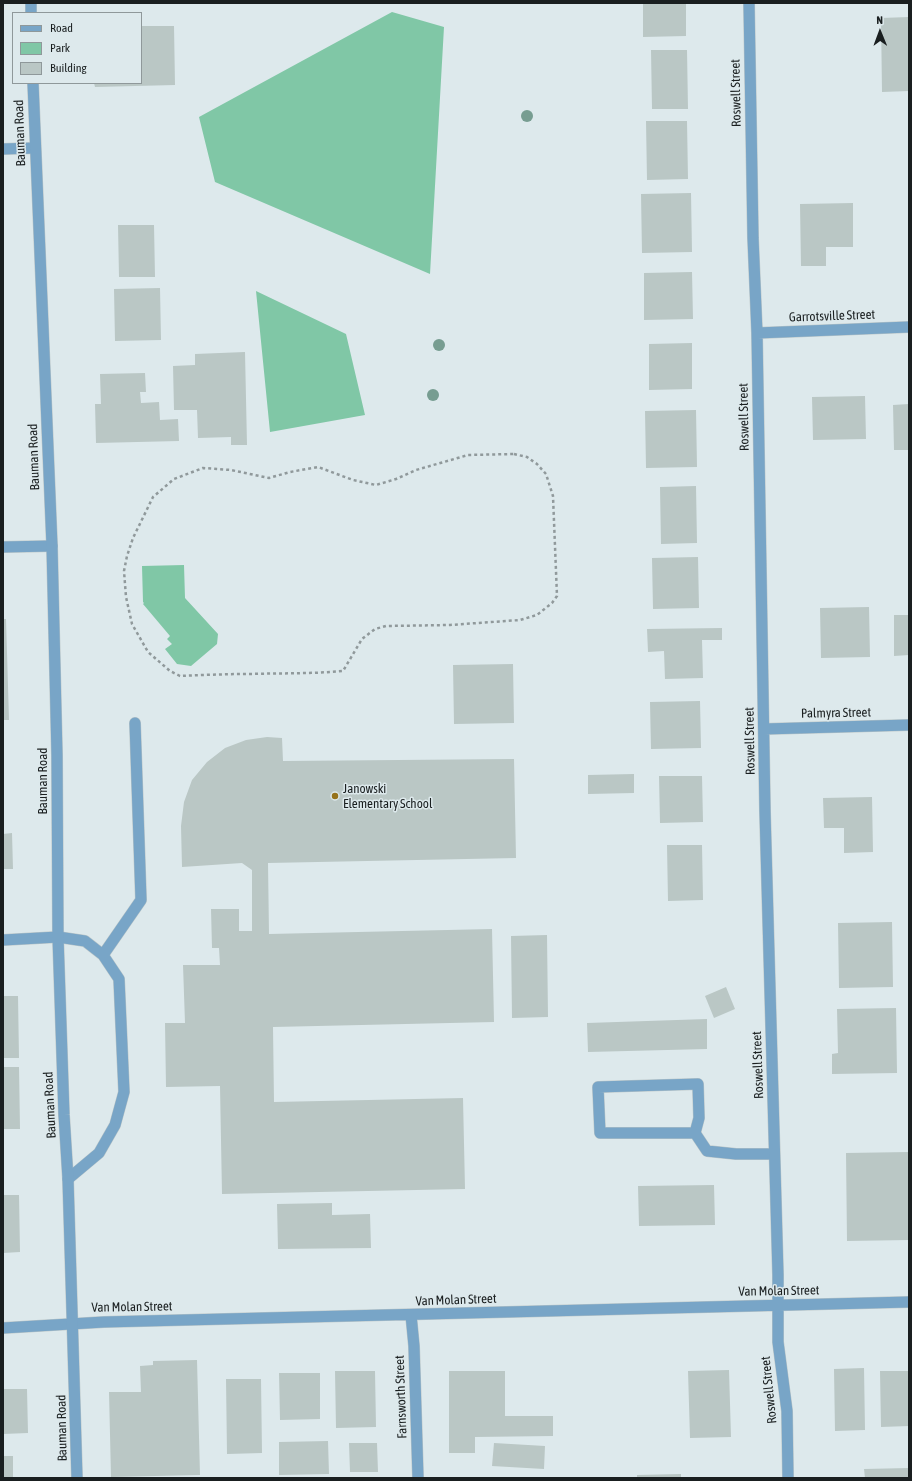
<!DOCTYPE html>
<html>
<head>
<meta charset="utf-8">
<style>
	body { margin:0 }
	#map { position:relative; width:912px; height:1481px; overflow:hidden; background:#dde9ec; font-family:"Asap Condensed",sans-serif }
	canvas { display:block }
	.frame { position:absolute; inset:0; border:4px solid #1a1f20; pointer-events:none }
	.legend { position:absolute; left:12px; top:12px; width:130px; height:72px; box-sizing:border-box; background:#dde9ec; border:1px solid #8f989a; margin:0; padding:5px 7px; list-style:none; font-size:12px; color:#1a1f20 }
	.legend li { display:flex; align-items:center; gap:8px; height:20px }
	.legend b { width:20px; border:1px solid #8f989a }
	.north { position:absolute; left:860px; top:12px; width:40px; height:40px; -webkit-text-stroke:3px #dde9ec; paint-order:stroke; rotate:359deg; font-size:11px; font-weight:700; line-height:16px; text-align:center; color:#1a1f20 }
	.north::after { content:''; display:block; margin:auto; width:14px; height:18px; background:#1a1f20; clip-path:polygon(50% 0,100% 100%,50% 72%,0 100%) }
</style>
</head>
<body>
<div id="map">
<canvas width="912" height="1481"></canvas>
<div class="frame"></div>
<ul class="legend">
<li><b style="height:5px;background:#78a5c7"></b>Road</li>
<li><b style="height:11px;background:#80c7a6"></b>Park</li>
<li><b style="height:11px;background:#bac7c5"></b>Building</li>
</ul>
<div class="north">N</div>
</div>
<script>
const g = document.querySelector('canvas').getContext('2d');
g.lineJoin = 'round';
function paint(path, color) {
  g.fillStyle = color;
  g.fill(path, 'evenodd');
}
function trace(path, color, width, dash) {
  g.strokeStyle = color;
  g.lineWidth = width;
  g.lineCap = dash ? 'butt' : 'round';
  g.setLineDash(dash || []);
  g.stroke(path);
}
function drawText(font, color, halo, rows, align = 'center') {
  g.font = font + ' "Asap Condensed",sans-serif';
  g.lineWidth = 3;
  g.setLineDash([]);
  g.textBaseline = 'middle';
  g.strokeStyle = halo;
  g.fillStyle = color;
  for (const [text, x, y, turn = 0] of rows) {
    g.save();
    g.translate(x, y);
    g.rotate((+turn || 0) * Math.PI / 180);
    g.textAlign = isNaN(turn) ? turn : align;
    if (halo) g.strokeText(text, 0, 0);
    g.fillText(text, 0, 0);
    g.restore();
  }
}
const green = new Path2D(`
	M392,12L444,27L430,274L215,182L199,117Z
	M256,291L346,334L365,415L270,432Z
	M184,565L185,598L218,634L217,644L191,666L177,664L165,649L172,644L167,639L170,636L143,604L144,603L143,602L142,566Z`);
const building = new Path2D(`
	M643,3H686V36L643,37Z
	M909,17V91L882,92L881,18Z
	M141,26H174L175,85L95,87L94,83H141Z
	M651,50H687L688,109H652Z
	M646,121H687L688,179L647,180Z
	M691,193L692,252L642,253L641,194Z
	M853,203V247H826V266H801L800,204Z
	M118,225H154L155,277H119Z
	M692,272L693,319L644,320V273Z
	M160,288L161,340L115,341L114,289Z
	M692,343V389L649,390V344Z
	M245,352L247,445H231V437L198,438L197,410H174L173,366L195,365V354Z
	M145,373L146,392H140L141,403L159,402L160,420L178,419L179,441L96,443L95,404H101L100,374Z
	M865,396L866,439L813,440L812,397Z
	M909,404V450H894L893,405Z
	M696,410L697,467L646,468L645,411Z
	M696,486L697,543L661,544L660,487Z
	M698,557L699,608L653,609L652,558Z
	M869,607L870,657L821,658L820,608Z
	M894,615H909V655L894,656Z
	M3,619H6L9,720H3Z
	M722,628V640H702L703,678L665,679L664,651L648,652L647,629Z
	M513,664L514,723L454,724L453,665Z
	M700,701L701,748L651,749L650,702Z
	M267,737L282,738L283,761L514,759L516,858L268,863L269,934L492,929L494,1022L273,1027L274,1102L463,1098L465,1189L222,1194L220,1086L166,1087L165,1023H185L183,965H220L219,948H212L211,909H239V931H252V870L242,863L182,867L181,826L184,802L192,780L207,762L225,748L246,740Z
	M634,774V793L588,794V775Z
	M659,776H702L703,822L660,823Z
	M872,797L873,852L844,853V828H824L823,798Z
	M12,833L13,869H3V834Z
	M667,845H702L703,900L668,901Z
	M892,922L893,987L839,988L838,923Z
	M547,935L548,1017L512,1018L511,936Z
	M726,987L735,1009L714,1018L705,996Z
	M3,996H18L19,1058H3Z
	M896,1008L897,1073L832,1074V1054L838,1053L837,1009Z
	M707,1019V1049L588,1052L587,1023Z
	M3,1067H19L20,1129H3Z
	M909,1152V1240L847,1241L846,1153Z
	M714,1185L715,1225L639,1226L638,1186Z
	M3,1195H19L20,1252L3,1253Z
	M332,1203V1215L370,1214L371,1248L278,1249L277,1204Z
	M197,1360L200,1475L111,1477L109,1392H141L140,1366L153,1365V1361Z
	M864,1368L865,1430L835,1431L834,1369Z
	M729,1370L731,1437L690,1438L688,1371Z
	M335,1371H375L376,1427L336,1428Z
	M449,1371H505V1416H553V1436L475,1437V1453H449Z
	M880,1371H909V1426L881,1427Z
	M279,1373H320V1419L280,1420Z
	M226,1379H261L262,1453L227,1454Z
	M3,1389H27L28,1433L3,1434Z
	M328,1441L329,1474L279,1475V1442Z
	M349,1443H377L378,1472H350Z
	M494,1443L545,1446L544,1469L492,1466Z
	M3,1456H13V1478H3Z
	M909,1468V1478H865L864,1469Z
	M681,1474V1478H637V1475Z`);
const path = new Path2D(`
	M514,454L527,457L537,464L546,474L553,496L557,596L552,603L537,615L520,620L450,625L386,626L375,629L362,639L343,671C311,674 280,673 248,674C225,674 202,675 180,676L170,671L148,652L132,624L126,597L124,571L127,556L133,538L153,497L174,479L203,468L231,470L269,478L290,472L318,467L353,480L376,485L396,479L416,470L468,455Z`);
const service = new Path2D(`
	M58,937L85,941L103,955L119,979L124,1092L115,1125L99,1153L68,1179
	M103,955L141,900L135,723
	M695,1133H600L598,1087L698,1084L699,1118L695,1133L707,1151L736,1154H774`);
const minor = new Path2D(`
	M749,3L753,238L757,333L765,812L778,1275V1342L787,1411L788,1478
	M3,149L34,148
	M757,333L909,327
	M3,547L52,546
	M764,729L909,725
	M3,940L58,937
	M411,1315L414,1346L418,1478
	M3,1328L104,1322L909,1302`);
const tertiary = new Path2D(`
	M31,3V13
	M33,83L52,546L57,755L58,937L64,1115L68,1179L77,1478`);
const trees = [
	[527,116],
	[439,345],
	[433,395]
];
const markers = [
	[335,796,4,"#96731c"]
];
const streetNames = [
	["Roswell Street",736,93,-91],
	["Bauman Road",20,133,-92],
	["Garrotsville Street",832,316,-2],
	["Roswell Street",744,417,-91],
	["Bauman Road",34,457,-92],
	["Palmyra Street",836,713,-1],
	["Roswell Street",750,741,-91],
	["Bauman Road",43,781,-90],
	["Roswell Street",758,1065,-92],
	["Bauman Road",50,1105,-93],
	["Van Molan Street",779,1291,-1],
	["Van Molan Street",456,1300,-2],
	["Van Molan Street",132,1307,-1],
	["Roswell Street",769,1390,-96],
	["Farnsworth Street",401,1397,-92],
	["Bauman Road",62,1428,-91]
];
const poiNames = [
	["Janowski",343,789],
	["Elementary School",343,804]
];
paint(green, '#80c7a6');
paint(building, '#bac7c5');
trace(service, '#bac5c7', 12);
trace(minor, '#bac5c7', 12);
trace(tertiary, '#bac5c7', 12);
trace(path, '#90999b', 2.5, [3, 3]);
trace(service, '#78a5c7', 11);
trace(minor, '#78a5c7', 11);
trace(tertiary, '#78a5c7', 11);
g.fillStyle = '#779d91';
for (const [x, y] of trees) {
  g.beginPath();
  g.arc(x, y, 6, 0, 2 * Math.PI);
  g.fill();
}
for (const [x, y, r, color] of markers) {
  const dot = new Path2D();
  dot.arc(x, y, r, 0, 2 * Math.PI);
  g.fillStyle = color;
  g.fill(dot);
  trace(dot, '#dde9ec', 1.5);
}
drawText('13px', '#1a1f20', '#dde9ec', streetNames);
drawText('13px', '#1a1f20', '#dde9ec', poiNames, 'left');
</script>
</body>
</html>
